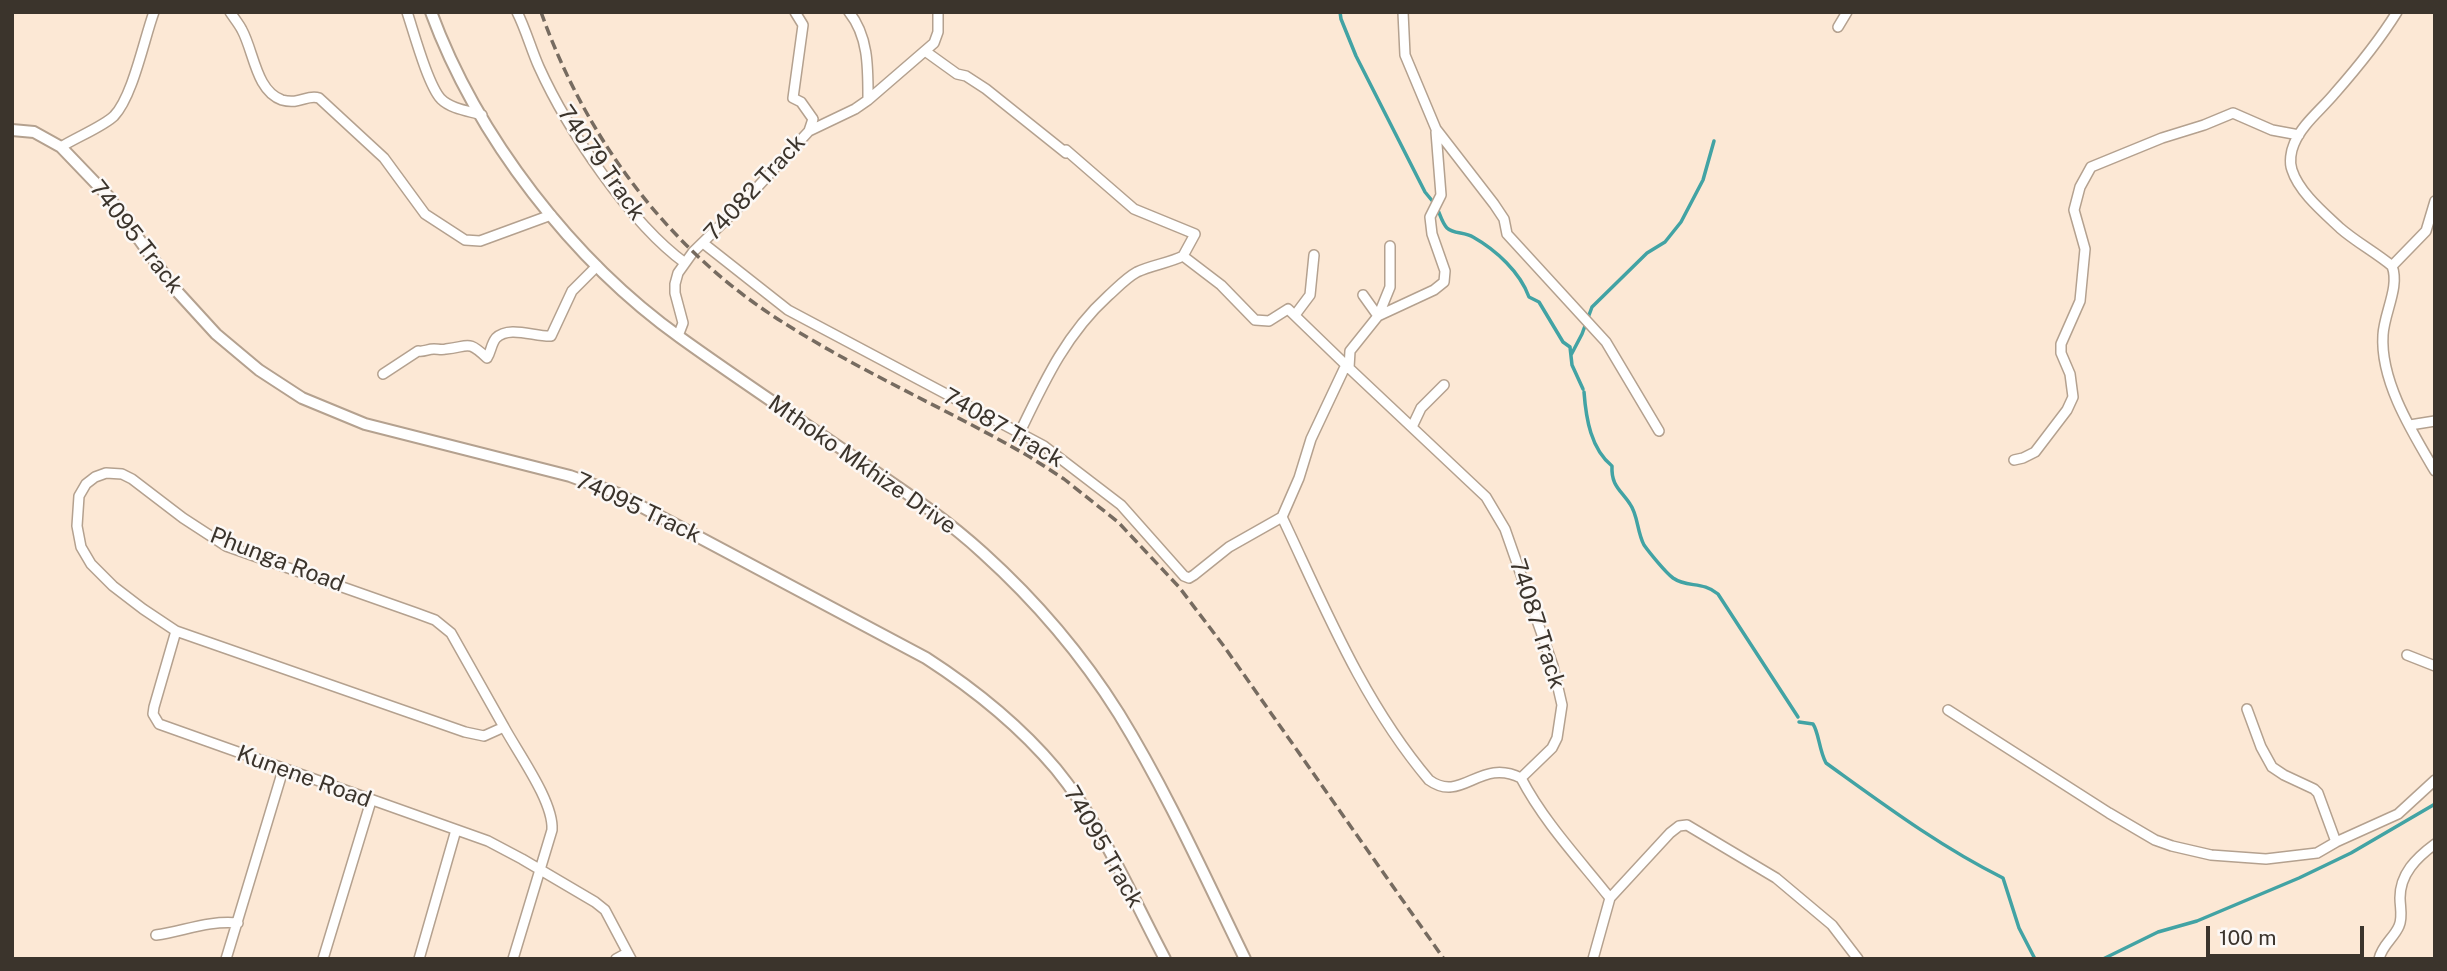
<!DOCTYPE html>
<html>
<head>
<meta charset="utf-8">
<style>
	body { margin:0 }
	#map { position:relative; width:2447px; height:971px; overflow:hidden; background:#fce8d5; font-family:"Public Sans",sans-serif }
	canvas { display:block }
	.frame { position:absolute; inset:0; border:14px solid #3b342c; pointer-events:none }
	.scale { position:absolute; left:2206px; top:926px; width:158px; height:32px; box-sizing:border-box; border:4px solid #3b342c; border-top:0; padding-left:9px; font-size:21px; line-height:24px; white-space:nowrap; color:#3b342c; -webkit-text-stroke:5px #fcf8f5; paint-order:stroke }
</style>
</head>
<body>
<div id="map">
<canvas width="2447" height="971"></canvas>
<div class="frame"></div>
<div class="scale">100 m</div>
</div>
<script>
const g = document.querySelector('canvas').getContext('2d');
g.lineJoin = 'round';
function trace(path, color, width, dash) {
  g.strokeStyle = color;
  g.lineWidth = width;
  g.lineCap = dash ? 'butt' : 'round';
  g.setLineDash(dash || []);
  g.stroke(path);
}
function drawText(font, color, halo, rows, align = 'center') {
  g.font = font + ' "Public Sans",sans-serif';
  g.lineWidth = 5;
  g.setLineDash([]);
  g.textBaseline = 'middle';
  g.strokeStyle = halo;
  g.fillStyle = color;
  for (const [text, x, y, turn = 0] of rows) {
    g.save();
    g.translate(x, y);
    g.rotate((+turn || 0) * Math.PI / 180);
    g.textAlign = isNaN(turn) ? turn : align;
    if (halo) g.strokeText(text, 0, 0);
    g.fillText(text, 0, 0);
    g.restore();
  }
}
const stream = new Path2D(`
	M1340,12L1341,19L1356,56L1425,192L1434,203
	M1437,208C1440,214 1442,223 1447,228C1453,234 1465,232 1473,237C1496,250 1520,272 1529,297L1539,302L1563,342L1570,347L1572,365L1583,389
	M1571,355L1582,334L1592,307L1647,253L1665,242L1681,222L1703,180L1714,141
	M1584,392C1586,419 1591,449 1612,466C1611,486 1621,490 1630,504C1638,515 1637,532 1644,545C1649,552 1665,572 1673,578C1687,588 1703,581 1718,594L1798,717
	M1799,722L1813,724C1819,733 1819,750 1826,763C1883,804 1939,846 2003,878L2019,928L2035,959
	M2103,959L2158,932L2197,921L2299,878L2351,853L2435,804`);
const minor = new Path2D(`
	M230,12C234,18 239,24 242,30C254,52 256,91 282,100C300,105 307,94 319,98L384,158L425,214L465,240L480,241L551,215
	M407,12C414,33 428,85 441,99C451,109 469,111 482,115
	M517,12C526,30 531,49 539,67C567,129 630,223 685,263
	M795,12L803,25L793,98L801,102L813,119L809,131
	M849,12C869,37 868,69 868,100
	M1403,12L1405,55L1436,129L1494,204L1504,219L1507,234L1606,342L1659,431
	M2397,12C2379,41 2357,68 2335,93C2322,109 2302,124 2294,144C2291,151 2289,162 2292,170C2299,192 2323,212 2340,228C2356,242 2375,252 2392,266C2400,287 2384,313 2383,335C2380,381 2412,432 2435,471
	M1838,27L1847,12
	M925,51L957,74L966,76L986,89L1066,153V150L1134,209L1195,234L1183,256L1221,285L1255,320L1269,321L1288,309L1349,368
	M61,147C75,138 104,126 114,116C133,96 144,39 154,12
	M703,243L788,310L1044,446L1121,505L1184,576L1189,578L1194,575L1229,547L1282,517
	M2392,266L2426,231L2435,201
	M1363,295L1378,316
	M1379,314L1390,287V246
	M1295,315L1310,295L1314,255
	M678,336L683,323L675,293V284L678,273L693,252L741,205L809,131L855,109L868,100L934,43L938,32V12
	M1349,368L1486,497L1505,529L1553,666L1562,705L1557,738L1552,748L1521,778C1480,757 1462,804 1429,780C1363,702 1325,608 1282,517L1299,478L1311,439L1344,369Z
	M1349,368L1350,351L1378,316L1434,290L1444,282L1445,271L1432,234L1430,217L1441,195L1436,132
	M383,374L418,351C425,352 427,349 434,349C438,349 442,350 446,349C469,347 467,339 487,358C491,352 491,344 496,338C509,325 535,337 551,336L572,291L597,266
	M2410,425L2435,421
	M1412,427L1421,408L1444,385
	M1020,432C1044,382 1066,334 1108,296C1117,288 1126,278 1137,272C1152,265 1169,263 1183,256
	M2014,460L2023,458L2035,452L2067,410L2073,397L2070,374L2061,353V344L2080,301L2085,249L2074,210L2080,187L2091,167L2162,138L2204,125L2233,113L2272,130L2299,135
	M106,473L122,474L132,479L183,518L226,546L416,613L435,620L451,633L504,727L484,736L465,732L176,631L143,609L113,586L91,564L81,547L77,526L79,496L86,484L95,477Z
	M176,631L154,707L153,714L159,724L488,841L522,859L595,902L605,910L631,959
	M2407,655L2435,666
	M2247,709L2261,747L2272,767L2284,775L2314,789L2318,793L2336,842L2398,814L2435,780
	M1948,710L2109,813L2155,840L2172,846L2211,855L2266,859L2317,853L2336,842
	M504,727C518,753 554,802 552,830L513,959
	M1521,778C1544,822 1579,859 1610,898
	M156,935C184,931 209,920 238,923
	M226,959L283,770
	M323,959L371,801
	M419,959L456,830
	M616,959L627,953
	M1593,959L1610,898L1670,833L1679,826L1687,825L1776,878L1832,925L1858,959
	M2379,959C2382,945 2394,938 2399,926C2403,917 2400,907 2400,898C2400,874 2416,858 2435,844`);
const tertiary = new Path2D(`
	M431,12C477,137 573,261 681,338C738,379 797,418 855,458C899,488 944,517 983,553C1035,600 1082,655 1119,714C1167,792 1205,877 1245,959
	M12,130L34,132L61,147L108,196L174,288L216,334L259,370L302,398L365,424L570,476L616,493L926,658C974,689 1019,725 1056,769C1102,825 1131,895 1165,959`);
const rail = new Path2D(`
	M541,12C586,139 669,251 784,323C863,373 949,410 1030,457L1064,479L1118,522L1179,587L1223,645L1444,959`);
const streetNames = [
	["74079 Track",601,163,55],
	["74082 Track",755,188,-47],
	["74095 Track",136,237,52],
	["74087 Track",1003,428,30],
	["Mthoko Mkhize Drive",862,465,35],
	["74095 Track",638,508,25],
	["Phunga Road",277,560,21],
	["74087 Track",1537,624,72],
	["Kunene Road",304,777,20],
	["74095 Track",1103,847,60]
];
trace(stream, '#42a3a4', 3.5);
trace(minor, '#b4a18f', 12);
trace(tertiary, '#b4a18f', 14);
trace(minor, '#fff', 9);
trace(tertiary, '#fff', 10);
trace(rail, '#766b60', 3.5, [10, 5]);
drawText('23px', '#3b342c', '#fcf8f5', streetNames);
</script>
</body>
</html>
